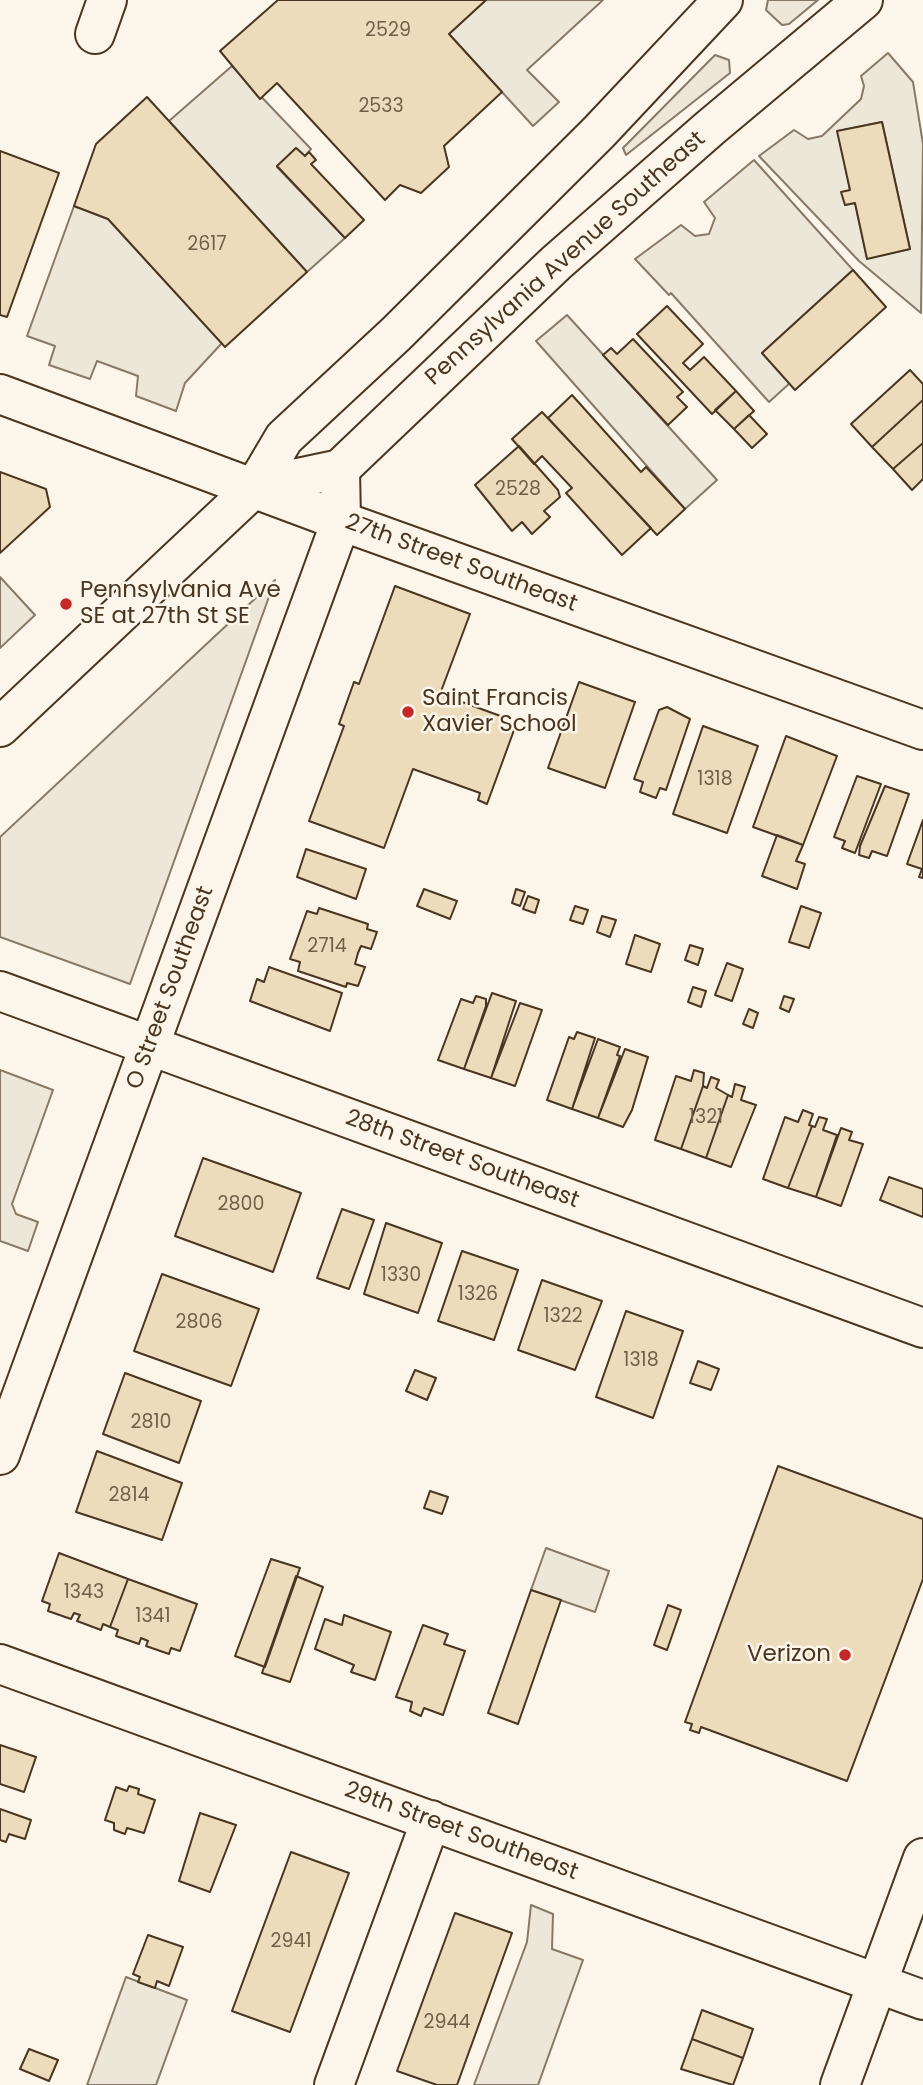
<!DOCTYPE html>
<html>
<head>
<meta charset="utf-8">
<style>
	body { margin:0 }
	canvas { display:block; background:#fbf6e9 }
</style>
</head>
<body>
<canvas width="923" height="2085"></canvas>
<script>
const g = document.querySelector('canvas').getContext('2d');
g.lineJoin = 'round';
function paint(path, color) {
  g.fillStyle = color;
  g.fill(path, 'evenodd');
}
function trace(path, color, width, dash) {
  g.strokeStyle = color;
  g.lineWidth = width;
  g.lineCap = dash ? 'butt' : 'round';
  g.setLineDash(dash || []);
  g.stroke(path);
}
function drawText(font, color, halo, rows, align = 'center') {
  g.font = font + ' Poppins,sans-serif';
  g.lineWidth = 5;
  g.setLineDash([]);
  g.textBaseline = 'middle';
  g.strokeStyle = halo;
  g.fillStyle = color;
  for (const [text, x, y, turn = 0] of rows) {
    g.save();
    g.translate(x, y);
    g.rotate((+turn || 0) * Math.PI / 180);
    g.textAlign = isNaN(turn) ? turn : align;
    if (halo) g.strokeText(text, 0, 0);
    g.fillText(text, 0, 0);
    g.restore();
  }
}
const green = new Path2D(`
	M768,0H818L789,24L782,25L766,10Z
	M715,55L729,60L730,73L626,155L623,148Z
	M275,580L130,984L0,937V837Z`);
const parking = new Path2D(`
	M486,0H603L527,70L559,102L533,126L449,34Z
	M888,53L913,82L923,144L921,313L859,261L759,156L794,130L808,139L822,136L861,99L864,86L861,76ZM882,122L910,249L867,258L855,203L845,205L850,190L838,131Z
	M232,66L311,149L305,156L296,148L277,167L345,238L307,272L169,121Z
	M754,160L853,270L762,353L790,383L769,402L671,293L669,295L635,259L681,225L695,236L709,234L715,218L704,202Z
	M74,206L108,219L222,343L185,383L176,411L136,396L138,376L97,361L90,379L49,365L55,346L27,336Z
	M567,315L717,480L685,509L536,341Z
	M0,577L35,615L0,648Z
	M0,1070L53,1090L12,1204L16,1214L38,1222L28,1251L0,1241Z
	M546,1548L609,1571L595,1612L531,1590Z
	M531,1905L553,1914L552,1949L583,1960L538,2085H474L527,1942Z
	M126,1977L187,2000L156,2085H87Z`);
const building = new Path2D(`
	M278,0H486L449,34L502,92L444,146L449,167L421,193L400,185L385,200L277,83L260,99L220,51Z
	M147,97L307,272L225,347L108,219L74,206L96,144Z
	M882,122L910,249L867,259L855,203L845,205L841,192L850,190L837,131Z
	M296,148L305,156L309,152L316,160L311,164L364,220L345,238L277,166Z
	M0,151L59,173L7,317L0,315Z
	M853,270L886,307L795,390L762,353Z
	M667,306L703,344L683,363L690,370L704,357L736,391L712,414L637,334Z
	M633,339L683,392L677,397L687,407L668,425L603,355L611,348L617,354Z
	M910,370L923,384V400L872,447L851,424Z
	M736,391L754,411L734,429L715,410Z
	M572,395L641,472L646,467L685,509L657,535L548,418Z
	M923,400V443L893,469L872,447Z
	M542,412L651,528L622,555L566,493L572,488L542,456L534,464L512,439Z
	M749,415L767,434L752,448L734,429Z
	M923,443V479L912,490L893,469Z
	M519,446L558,490L560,497L544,511L550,517L532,534L522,522L512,531L475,485Z
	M0,472L46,489L50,507L0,553Z
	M395,586L470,614L440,694L517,722L487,804L478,800L480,793L413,769L384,848L309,821L344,726L339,724L354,682L359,684Z
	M579,682L635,702L605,788L548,768Z
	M667,707L690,719L666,790L660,788L656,798L640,792L643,782L634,779L659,710Z
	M703,726L758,746L727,833L673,814Z
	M786,736L837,756L803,845L753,827Z
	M857,776L881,784L855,853L842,848L845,841L834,837Z
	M885,786L909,794L887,856L872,851L869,858L859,855L860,846Z
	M923,820V878L919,877L922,869L907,864Z
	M777,835L803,845L796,861L805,864L797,889L762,876Z
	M306,849L366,869L356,899L297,877Z
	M424,889L457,901L450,919L417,906Z
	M516,889L525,892L520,906L512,903Z
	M528,896L539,900L535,913L523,909Z
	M575,906L588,910L583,924L570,920Z
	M801,906L821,913L809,948L789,942Z
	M319,908L368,924L367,929L377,932L371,949L361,946L358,953L355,964L365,967L358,986L347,983L346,987L298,971L300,962L290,959L307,911L317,914Z
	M602,916L616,920L610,937L597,932Z
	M635,935L660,944L651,972L626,964Z
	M690,945L703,949L698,965L685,960Z
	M727,963L743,969L732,1001L715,995Z
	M269,967L342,993L330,1031L250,1001L257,979L264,982Z
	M693,987L706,991L701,1007L688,1002Z
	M492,993L516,1001L491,1078L464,1069Z
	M476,996L486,999V1006L464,1069L438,1060L461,999L473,1003Z
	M784,996L794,999L789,1012L780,1008Z
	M520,1003L542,1010L515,1086L491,1078Z
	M749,1009L758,1013L753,1028L743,1024Z
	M577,1032L595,1038L572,1109L547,1100L569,1037L574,1039Z
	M598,1039L620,1047L617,1055L620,1056L598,1118L572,1109Z
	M625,1049L648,1057L632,1110L623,1127L598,1118Z
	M694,1070L704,1073L703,1086L681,1149L655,1140L676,1076L691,1081Z
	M711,1077L719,1080L716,1088L728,1095L706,1158L681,1149L703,1086L707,1088Z
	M735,1084L745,1087L741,1100L756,1105L731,1167L706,1158L728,1095L732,1097Z
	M803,1110L813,1114L809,1125L812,1126L788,1188L763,1179L785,1117L798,1122Z
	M819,1117L827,1119L823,1130L837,1135L816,1197L788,1188L812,1126L815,1127Z
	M841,1128L852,1132L849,1140L863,1144L841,1206L816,1197Z
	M203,1158L301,1193L273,1272L175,1236Z
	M889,1177L923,1189V1217L880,1200Z
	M342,1209L374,1220L349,1289L317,1278Z
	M386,1223L442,1243L418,1313L364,1294Z
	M462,1251L518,1270L494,1340L438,1321Z
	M162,1274L259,1309L231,1386L134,1351Z
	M542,1280L602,1301L575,1370L518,1350Z
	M626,1311L683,1331L653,1418L596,1397Z
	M698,1361L719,1369L711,1390L690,1383Z
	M415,1370L436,1378L427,1400L406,1391Z
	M125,1373L201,1401L179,1463L103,1434Z
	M97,1451L182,1483L162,1540L76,1512Z
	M778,1466L923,1519V1579L847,1781L701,1727L699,1733L690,1730L692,1724L685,1722Z
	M430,1491L448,1497L442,1514L424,1508Z
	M59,1553L128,1579L110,1627L103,1624L101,1630L77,1621L80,1615L74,1613L71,1619L48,1611L50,1604L42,1601Z
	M271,1559L300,1568L265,1667L235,1656Z
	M296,1576L323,1587L290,1682L262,1673Z
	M128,1579L197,1604L180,1651L171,1648L169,1654L146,1646L148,1641L141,1638L139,1644L116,1636L118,1630L110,1627Z
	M531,1590L561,1600L518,1724L488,1713Z
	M668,1605L681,1610L667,1650L654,1645Z
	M344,1615L391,1632L375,1680L351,1672L354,1665L315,1649L325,1619L342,1625Z
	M423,1625L448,1634L444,1644L465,1651L443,1715L424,1708L421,1716L410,1711L412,1702L396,1697Z
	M0,1745L36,1757L24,1792L0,1784Z
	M129,1786L139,1789L138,1794L155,1800L144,1833L127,1828L125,1834L114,1830V1823L105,1820L116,1787L127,1791Z
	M0,1809L31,1820L25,1839L9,1834L6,1842L0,1840Z
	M200,1813L236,1825L210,1892L179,1881Z
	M291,1852L349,1873L290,2032L232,2011Z
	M455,1913L512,1933L457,2085H437L397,2071Z
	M148,1935L183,1947L169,1986L157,1981L155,1988L138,1982L140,1977L133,1974Z
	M702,2010L753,2029L743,2058L692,2039Z
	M692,2039L743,2058L733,2085L681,2069Z
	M29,2049L58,2060L49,2081L20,2069Z`);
const minor = new Path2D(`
	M95,34L107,0
	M0,394L341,521L923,730
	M0,991L923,1328
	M0,1455L341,521L340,469
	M0,1664L923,2000
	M334,2085L431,1820
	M840,2085L923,1858`);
const highway = new Path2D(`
	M255,487L340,469L556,263L710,128L863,0
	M0,727L255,487L284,438L396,334L599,132L723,0`);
const markers = [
	[66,604,7,"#c62828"],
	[408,712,7,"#c62828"],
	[845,1655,7,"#c62828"]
];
const numberNames = [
	["2529",388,31],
	["2533",381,107],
	["2617",207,245],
	["2528",518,490],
	["1318",715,780],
	["2714",327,947],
	["1321",706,1118],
	["2800",241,1205],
	["1330",401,1276],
	["1326",478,1295],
	["1322",563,1317],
	["2806",199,1323],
	["1318",641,1361],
	["2810",151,1423],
	["2814",129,1496],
	["1343",84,1593],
	["1341",153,1617],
	["2941",291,1942],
	["2944",447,2023]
];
const streetNames = [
	["Pennsylvania Avenue Southeast",566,259,-42],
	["27th Street Southeast",461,564,20],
	["O Street Southeast",171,988,-70],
	["28th Street Southeast",462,1160,20],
	["29th Street Southeast",461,1832,20]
];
const poiNames = [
	["Pennsylvania Ave",80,591],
	["SE at 27th St SE",80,617],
	["Saint Francis",422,699],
	["Xavier School",422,725],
	["Verizon",831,1655,"right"]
];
paint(green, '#ede6d9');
trace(green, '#887966', 2);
paint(parking, '#ede7d9');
trace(parking, '#887966', 2);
paint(building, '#ecdcbc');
trace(building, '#4a3520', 2);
trace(minor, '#4a3520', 42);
trace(highway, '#4a3520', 42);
trace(minor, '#fbf6e9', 38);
trace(highway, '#fbf6e9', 38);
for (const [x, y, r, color] of markers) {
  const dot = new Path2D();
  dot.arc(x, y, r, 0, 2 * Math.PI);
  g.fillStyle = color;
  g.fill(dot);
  trace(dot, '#fbf6e9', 2.5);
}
drawText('19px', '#725f47', null, numberNames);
drawText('23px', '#4a3520', '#fbf6e9', streetNames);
drawText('23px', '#4a3520', '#fbf6e9', poiNames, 'left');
</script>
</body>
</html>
